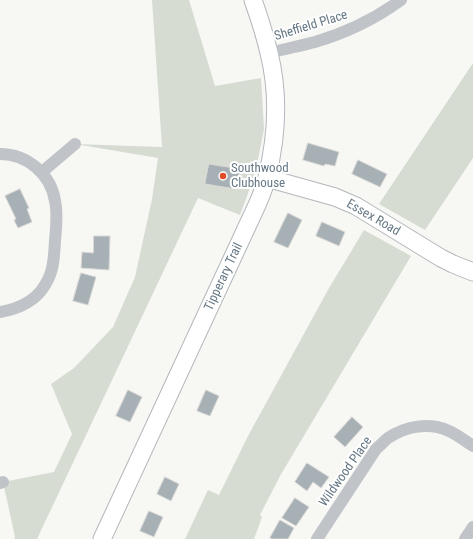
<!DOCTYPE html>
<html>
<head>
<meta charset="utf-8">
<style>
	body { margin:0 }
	canvas { display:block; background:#f7f7f4 }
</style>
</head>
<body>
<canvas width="473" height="539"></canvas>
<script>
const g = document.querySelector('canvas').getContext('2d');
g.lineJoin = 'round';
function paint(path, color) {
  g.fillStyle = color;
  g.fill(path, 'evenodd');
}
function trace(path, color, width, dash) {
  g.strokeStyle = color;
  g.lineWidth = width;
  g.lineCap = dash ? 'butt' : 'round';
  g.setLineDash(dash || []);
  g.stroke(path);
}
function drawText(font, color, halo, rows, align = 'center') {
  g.font = font + ' "Roboto Condensed",sans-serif';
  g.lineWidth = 4;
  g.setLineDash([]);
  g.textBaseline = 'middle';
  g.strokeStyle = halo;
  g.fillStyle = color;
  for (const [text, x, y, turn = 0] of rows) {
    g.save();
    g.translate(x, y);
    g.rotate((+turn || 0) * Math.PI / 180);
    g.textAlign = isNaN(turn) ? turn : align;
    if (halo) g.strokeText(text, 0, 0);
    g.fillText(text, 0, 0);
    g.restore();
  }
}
const green = new Path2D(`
	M152,0H189L215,86L261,78L264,129L256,170L246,199L240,215L198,198L37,539H14L15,537L3,482L54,472L72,434L51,384L74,368L113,327L135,277L152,199L158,158L75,144L162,147Z
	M473,63V158L425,230L379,204Z
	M364,230L411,256L280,476L260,515L262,517L254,539H185L208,490L219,495L248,436L329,288Z`);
const building = new Path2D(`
	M308,143L339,152L335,166L325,164L324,166L303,160Z
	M358,160L387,174L380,187L352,174Z
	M209,164L240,169L236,189L205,184Z
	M20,189L29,208L27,209L32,222L18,228L14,220L16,219L5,196Z
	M288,213L302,220L288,248L274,242Z
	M322,222L345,232L339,246L316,236Z
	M94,236H110L109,270L81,268L82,252L93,253Z
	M81,273L96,277L88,305L73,301Z
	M128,390L142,397L130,422L116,416Z
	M206,390L219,396L210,416L197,411Z
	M352,417L363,427L345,447L334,437Z
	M307,463L329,477L321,488L313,482L307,491L295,482Z
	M165,477L179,484L171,501L157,494Z
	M295,498L309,507L296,526L282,518Z
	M149,511L163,517L154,537L140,531Z
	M280,520L294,528L288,539H272L270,538Z`);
const street = new Path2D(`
	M269,53C284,49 300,46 315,42C346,33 375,19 401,0
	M0,154C27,154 51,174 55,201C58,214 56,228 55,241C54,256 54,271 45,285C35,302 18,309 0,312
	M42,172L75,144
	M0,483L3,482
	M317,539L376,449C380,446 384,441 388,438C406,426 429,422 449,431C458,435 465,441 473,446
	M465,539L473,527`);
const secondary = new Path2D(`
	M267,178L335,197L356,206L441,258L453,264L473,272
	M102,539L257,205C261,196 265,186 267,177C277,136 279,93 269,53C265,35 259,17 253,0`);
const markers = [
	[223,176,4,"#e44c27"]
];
const streetNames = [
	["Sheffield Place",311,26,-17],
	["Essex Road",373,218,30],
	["Tipperary Trail",224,277,-65],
	["Wildwood Place",346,472,-55]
];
const poiNames = [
	["Southwood",231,169],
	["Clubhouse",231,184]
];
paint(green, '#d7dcd3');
paint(building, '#a7b0b5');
trace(building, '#d9d8d6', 1);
trace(secondary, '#b2b8bc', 19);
trace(street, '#c0c4c8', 12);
trace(secondary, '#fff', 17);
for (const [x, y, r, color] of markers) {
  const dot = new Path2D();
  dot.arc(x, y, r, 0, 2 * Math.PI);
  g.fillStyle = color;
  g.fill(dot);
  trace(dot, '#fff', 1.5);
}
drawText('13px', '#667885', '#fff', streetNames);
drawText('13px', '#667885', '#fff', poiNames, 'left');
</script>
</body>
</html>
